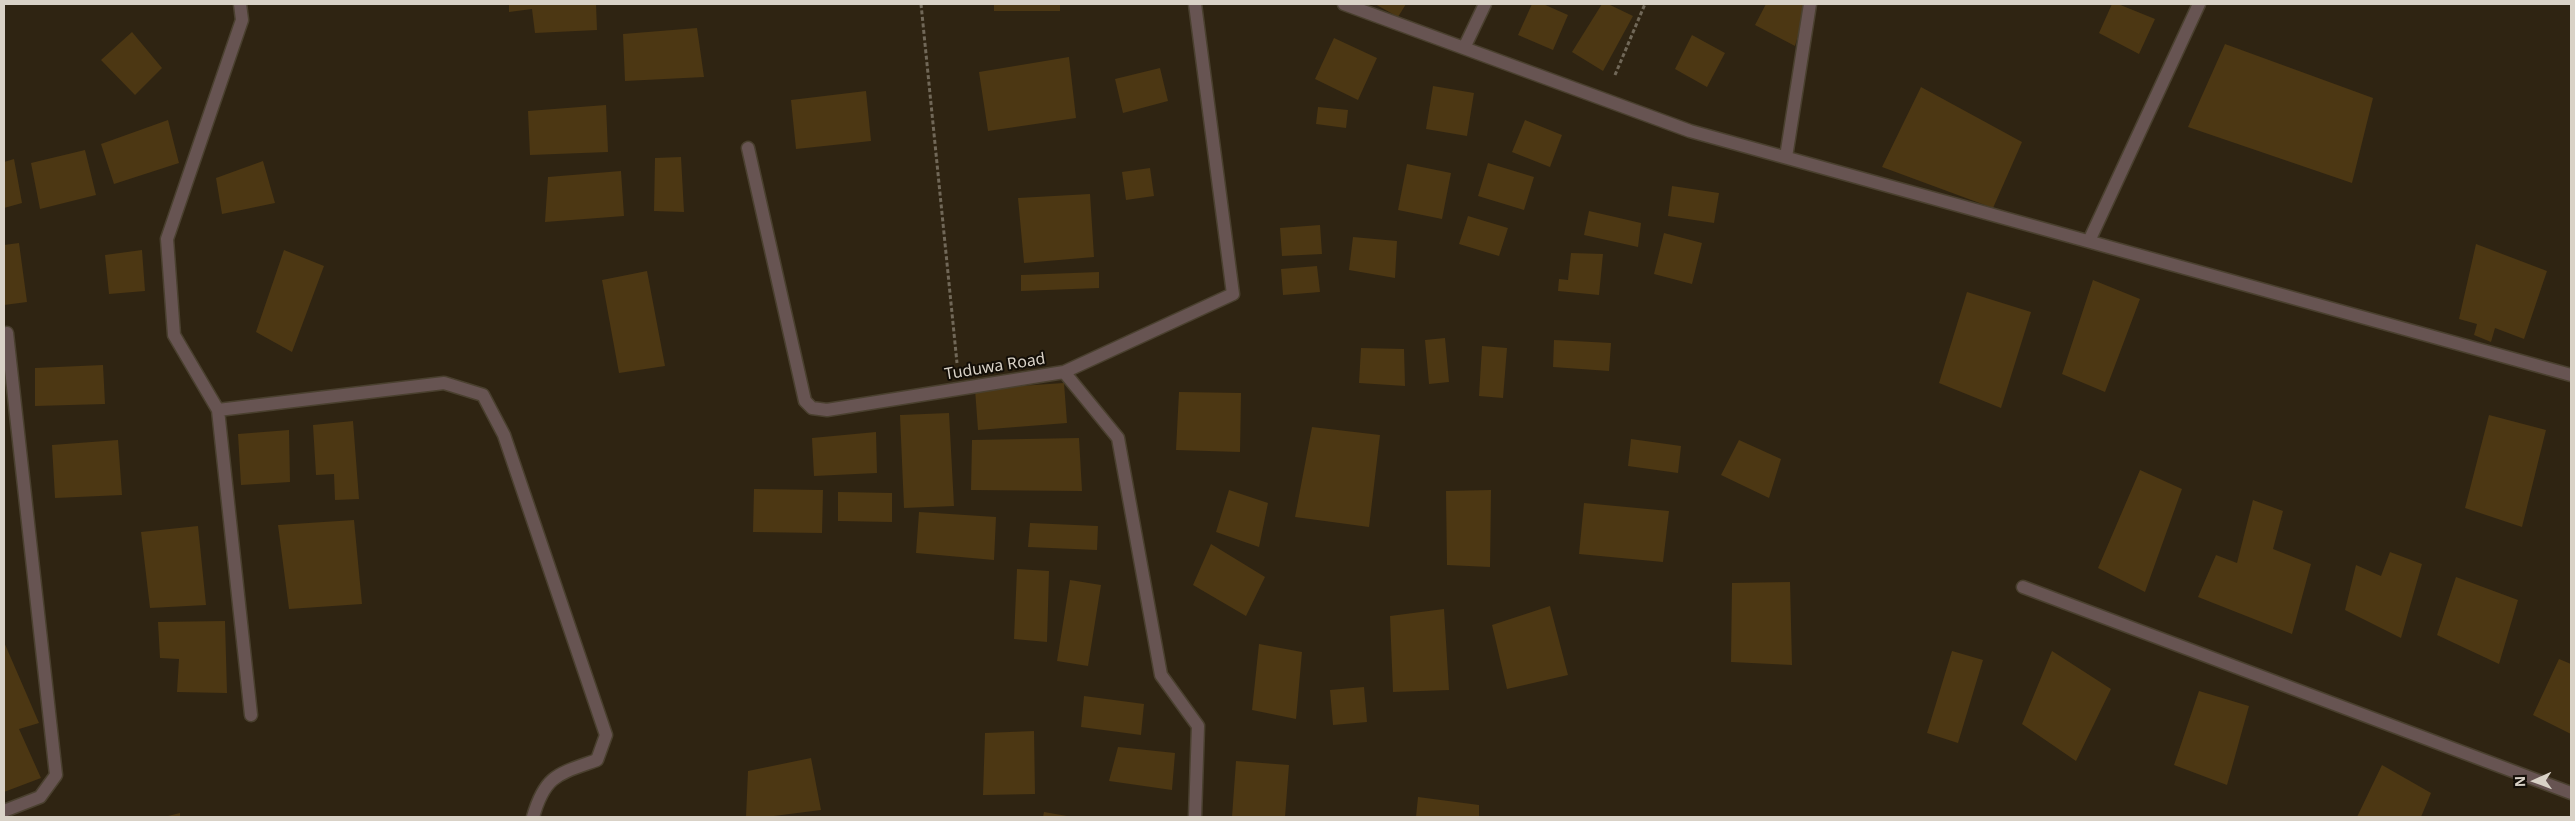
<!DOCTYPE html>
<html>
<head>
<meta charset="utf-8">
<style>
	body { margin:0 }
	#map { position:relative; width:2575px; height:821px; overflow:hidden; background:#2f2412; font-family:"Noto Sans",sans-serif }
	canvas { display:block }
	.frame { position:absolute; inset:0; border:5px solid #d9d2c7; pointer-events:none }
	.north { position:absolute; left:2510px; top:756px; width:50px; height:50px; -webkit-text-stroke:4px #130e07; paint-order:stroke; rotate:268deg; font-size:14px; font-weight:700; line-height:20px; text-align:center; color:#d9d2c7 }
	.north::after { content:''; display:block; margin:auto; width:18px; height:22px; background:#d9d2c7; clip-path:polygon(50% 0,100% 100%,50% 72%,0 100%) }
</style>
</head>
<body>
<div id="map">
<canvas width="2575" height="821"></canvas>
<div class="frame"></div>
<div class="north">N</div>
</div>
<script>
const g = document.querySelector('canvas').getContext('2d');
g.lineJoin = 'round';
function paint(path, color) {
  g.fillStyle = color;
  g.fill(path, 'evenodd');
}
function trace(path, color, width, dash) {
  g.strokeStyle = color;
  g.lineWidth = width;
  g.lineCap = dash ? 'butt' : 'round';
  g.setLineDash(dash || []);
  g.stroke(path);
}
function drawText(font, color, halo, rows, align = 'center') {
  g.font = font + ' "Noto Sans",sans-serif';
  g.lineWidth = 4;
  g.setLineDash([]);
  g.textBaseline = 'middle';
  g.strokeStyle = halo;
  g.fillStyle = color;
  for (const [text, x, y, turn = 0] of rows) {
    g.save();
    g.translate(x, y);
    g.rotate((+turn || 0) * Math.PI / 180);
    g.textAlign = isNaN(turn) ? turn : align;
    if (halo) g.strokeText(text, 0, 0);
    g.fillText(text, 0, 0);
    g.restore();
  }
}
const building = new Path2D(`
	M509,4H596L597,30L535,33L532,9L509,12Z
	M994,4H1060V11H994Z
	M1375,4H1406L1398,17Z
	M1532,4H1543L1568,15L1553,50L1518,35Z
	M1602,4H1608L1633,16L1603,71L1572,52Z
	M1766,4H1807L1795,46L1755,25Z
	M2112,4H2118L2155,19L2139,54L2099,33Z
	M697,28L704,77L625,81L623,34Z
	M132,32L162,68L135,95L101,60Z
	M1692,35L1725,53L1707,87L1675,69Z
	M1334,38L1377,58L1358,100L1315,79Z
	M2225,44L2373,98L2352,183L2188,127Z
	M1069,57L1076,118L988,131L979,72Z
	M1160,68L1168,101L1123,113L1115,79Z
	M1433,86L1474,93L1467,136L1426,129Z
	M1921,87L2022,142L1993,208L1882,167Z
	M866,91L871,141L796,149L791,100Z
	M606,105L608,152L530,155L528,111Z
	M1318,107L1348,110L1346,128L1316,124Z
	M168,120L179,163L114,184L101,144Z
	M1525,120L1562,135L1550,167L1512,152Z
	M85,150L96,195L40,209L31,163Z
	M681,157L684,212L654,211L655,158Z
	M14,159L22,203L4,208V162Z
	M263,161L275,203L222,214L216,178Z
	M1488,163L1534,177L1524,210L1478,196Z
	M1407,164L1451,173L1442,219L1398,210Z
	M1150,168L1154,196L1126,200L1122,172Z
	M621,171L624,216L545,222L548,177Z
	M1672,186L1719,193L1714,223L1668,216Z
	M1090,194L1094,257L1024,263L1018,198Z
	M1589,211L1641,223L1638,247L1584,235Z
	M1468,216L1508,228L1499,256L1459,244Z
	M1320,225L1322,254L1282,256L1280,228Z
	M1664,233L1702,243L1692,284L1654,274Z
	M1353,237L1397,241L1395,278L1349,270Z
	M19,243L27,302L4,305V245Z
	M2476,244L2547,271L2524,339L2495,328L2491,342L2474,335L2477,324L2459,319Z
	M142,250L145,291L109,294L105,255Z
	M284,250L324,266L292,352L256,332Z
	M1571,253L1603,254L1599,295L1558,291L1559,279L1568,280Z
	M1317,266L1320,292L1283,295L1281,269Z
	M647,271L665,366L619,373L602,280Z
	M1099,272V288L1021,291V275Z
	M2093,280L2140,299L2105,392L2062,374Z
	M1967,292L2031,312L2001,408L1939,383Z
	M1445,338L1449,382L1429,384L1425,340Z
	M1554,340L1611,343L1609,371L1553,367Z
	M1482,346L1507,348L1503,398L1479,396Z
	M1361,348L1404,349L1405,386L1359,383Z
	M103,365L105,404L35,406V368Z
	M1064,383L1067,423L978,430L975,389Z
	M1179,392L1241,393L1240,452L1176,450Z
	M949,413L954,506L904,508L900,415Z
	M2489,415L2546,430L2522,527L2465,508Z
	M353,421L359,499L335,500L334,474L316,475L313,425Z
	M1312,427L1380,435L1369,527L1295,517Z
	M289,430L290,482L241,485L238,434Z
	M876,432L877,473L814,476L812,438Z
	M1079,438L1082,491L971,490L972,440Z
	M1631,439L1681,446L1678,473L1628,466Z
	M118,440L122,495L55,498L52,445Z
	M1739,440L1781,459L1769,498L1721,475Z
	M2140,470L2182,489L2145,592L2098,568Z
	M754,489L823,490L822,533L753,532Z
	M1229,490L1268,503L1259,547L1216,532Z
	M1491,490L1490,567L1447,565L1446,491Z
	M838,492L892,493V522L838,521Z
	M2253,500L2283,511L2273,549L2311,564L2292,634L2198,597L2216,555L2237,563Z
	M1584,503L1669,511L1663,562L1579,554Z
	M919,512L996,517L994,560L916,553Z
	M354,520L362,604L289,609L278,525Z
	M1030,523L1098,526L1097,550L1028,547Z
	M198,526L206,605L150,608L141,532Z
	M1211,544L1265,577L1246,616L1193,585Z
	M2390,552L2422,564L2401,638L2345,610L2356,565L2381,576Z
	M1017,569L1049,571L1047,642L1014,639Z
	M2456,577L2518,600L2499,664L2437,635Z
	M1070,580L1101,585L1088,666L1057,661Z
	M1790,582L1792,665L1731,662L1732,583Z
	M1550,606L1568,675L1507,689L1492,625Z
	M1444,609L1449,690L1393,692L1390,616Z
	M225,621L227,693L177,692L179,659L160,658L158,622Z
	M4,642L39,723L19,729L41,778L4,792Z
	M1259,644L1302,652L1296,719L1252,710Z
	M1952,651L1983,660L1958,743L1927,733Z
	M2052,651L2111,689L2076,761L2022,724Z
	M2559,659L2571,664V734L2533,715Z
	M1364,687L1367,722L1333,725L1330,690Z
	M2199,691L2249,706L2227,785L2174,765Z
	M1084,696L1144,704L1141,735L1081,727Z
	M1034,731L1035,794L983,795L985,733Z
	M1118,747L1175,753L1172,790L1109,781Z
	M811,758L821,810L766,817H746L748,771Z
	M1236,761L1289,765L1285,817H1232Z
	M2382,765L2431,793L2421,817H2357Z
	M1418,797L1479,805V817H1416Z
	M1044,812L1067,816V817H1043Z
	M180,813V817H164Z`);
const path = new Path2D(`
	M921,4L957,363
	M1615,75L1645,4`);
const minor = new Path2D(`
	M240,4L242,20L167,239L174,335L218,410L251,715
	M1344,4L1690,131L2571,375
	M1464,48L1485,4
	M748,148L805,401L812,408L827,410L1064,372L1118,438L1161,675L1198,726L1195,817
	M1786,157L1810,4
	M2089,241L2199,4
	M1064,372L1233,294L1195,4
	M218,410L444,383L483,395L504,435L606,735L597,760C558,774 545,775 533,817
	M2023,587L2571,793
	M4,811L40,797L56,775L7,333`);
const streetNames = [
	["Tuduwa Road",995,367,-9]
];
paint(building, '#4c3713');
trace(minor, '#4a402f', 15);
trace(path, '#716858', 3, [4, 2.5]);
trace(minor, '#675452', 12);
drawText('16px', '#d9d2c7', '#130e07', streetNames);
</script>
</body>
</html>
